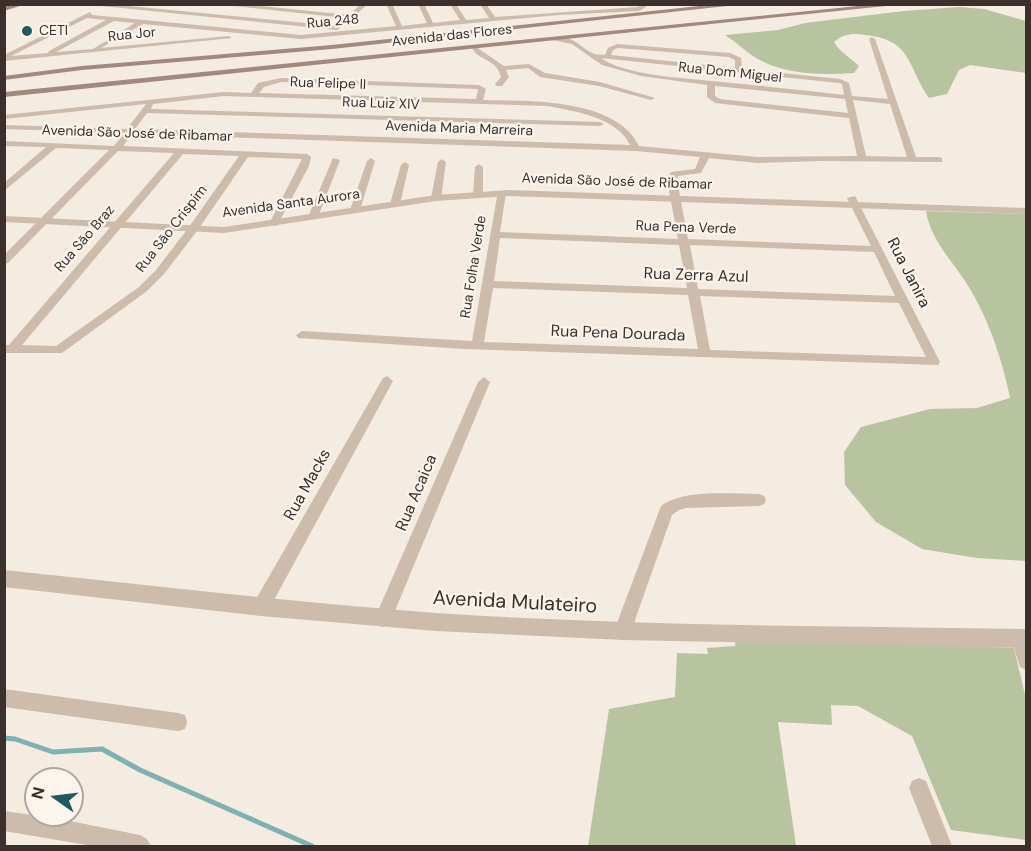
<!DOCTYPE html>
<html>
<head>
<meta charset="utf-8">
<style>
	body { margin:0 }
	#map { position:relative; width:1031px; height:851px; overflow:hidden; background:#f4ebe1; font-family:"DM Sans",sans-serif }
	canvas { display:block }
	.frame { position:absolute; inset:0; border:6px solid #3b302b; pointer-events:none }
	.north { position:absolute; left:24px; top:767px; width:60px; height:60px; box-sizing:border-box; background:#fbf5ee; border:2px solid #aea6a0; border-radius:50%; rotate:284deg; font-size:16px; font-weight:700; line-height:24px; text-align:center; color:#3b302b }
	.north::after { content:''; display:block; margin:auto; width:21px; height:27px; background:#1f5a5e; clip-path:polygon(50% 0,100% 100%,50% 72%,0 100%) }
</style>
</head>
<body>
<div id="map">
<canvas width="1031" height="851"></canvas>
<div class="frame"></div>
<div class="north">N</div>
</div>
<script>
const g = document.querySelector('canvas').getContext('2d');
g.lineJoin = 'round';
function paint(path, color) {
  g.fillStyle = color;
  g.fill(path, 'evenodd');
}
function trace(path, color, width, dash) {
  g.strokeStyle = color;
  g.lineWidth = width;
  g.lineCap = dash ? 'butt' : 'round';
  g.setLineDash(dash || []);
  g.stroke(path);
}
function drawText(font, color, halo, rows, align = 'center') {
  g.font = font + ' "DM Sans",sans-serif';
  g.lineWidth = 4.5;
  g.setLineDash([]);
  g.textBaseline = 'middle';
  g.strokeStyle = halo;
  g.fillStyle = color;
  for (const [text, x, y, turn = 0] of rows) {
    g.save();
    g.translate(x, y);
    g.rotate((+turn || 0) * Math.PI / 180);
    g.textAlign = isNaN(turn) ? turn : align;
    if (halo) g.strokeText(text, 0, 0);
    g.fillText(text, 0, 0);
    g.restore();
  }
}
const green = new Path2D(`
	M959,7L984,9L1026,21V73L970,65L959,70L947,94L929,98C907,65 911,39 865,35C853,33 843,34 834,42L839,49L859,66L854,73C822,75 784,75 756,58C745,51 736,42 725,35L778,30L805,23L904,11Z
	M926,211L1026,214V561L977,558L922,549L876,522L845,485L844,452L861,427L930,409L977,408L1010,398C1003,363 991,326 973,294C958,266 931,243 926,211Z
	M736,637L1014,648L1026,699V840L951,830L912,736L858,706L831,705L832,725L778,722L796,846H588L609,709L675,697L677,653L708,654L707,648L735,646Z`);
const stream = new Path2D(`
	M4,738L15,739L53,752L102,749L140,770L312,846`);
const minor = new Path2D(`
	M108,4L337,26L340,28L337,30L102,6Z
	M216,4H242L349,15L361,4H368L344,25L341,23L345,18Z
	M386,4H392L402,26L427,23L418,4H424L433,23L460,20L450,4H456L466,20L489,18L480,4H486L495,17L638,7L639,4H645L646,7L639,11L558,15L301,39L143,24L101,48L229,36L232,38L4,61L6,54L90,12L92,15L301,35L396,26ZM87,18L106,20L49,51L48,53L11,56ZM114,21L135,23L93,49L56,52Z
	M872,37L875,39L916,157H939L942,158V162L820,161L757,163L709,158L701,173L678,176L677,180L688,239L871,246L847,198L855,196L940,362L938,365L464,349L298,338L296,335L302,331L472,341L498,191L506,193L500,232L678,239L667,180L671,172L695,169L700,157L636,151L132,134L123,146L307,154L311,157L309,166L277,226L269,224L302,159L248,157L197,231L164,274L147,291L62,353H4V345H9L174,153L118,151L8,263L4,264V255L109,150L56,148L4,191V183L46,147L4,146V141L114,146L124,133L4,129V125L127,129L146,104L4,119V115L224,92L251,93L258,83L281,78L479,85L486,89L483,100C528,101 616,98 639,146L757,157L857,156L849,118L715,103L707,97V85L641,76L602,65L572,44L552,40C572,31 581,50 595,54C598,55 601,54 605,55L608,48L617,44L730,53L741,58L742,69L840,79L849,83L852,96L888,99L869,39ZM618,48L729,57L735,60V68L611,55L613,50ZM601,58L839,83L842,84L844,95C800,90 756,85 712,81C683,78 624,75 601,58ZM281,82L477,89L478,90L476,99L259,93L264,87ZM715,86L845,99L848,113L720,99L715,96ZM224,96L548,106C575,111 618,118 630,145L135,129L147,113L600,126L604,124L600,122L151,109L153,104ZM853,100L890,104L907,157L866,156ZM183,154L239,156L189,227L156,270L139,287L56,346L22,345ZM500,238L679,245L687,288L494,281ZM690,245L874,252L895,296L698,289ZM493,288L688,295L698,349L484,342ZM700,296L899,303L926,357L710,350Z
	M472,47H476L504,66L529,64L545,73L600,82L655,98L651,100L599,86L540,77L528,68L506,70L509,77L502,86H496L495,84L501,77C496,57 476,61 472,47Z
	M333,158L340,160L318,217L310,219L308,217Z
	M371,158L375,161L360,210L352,212L350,210L367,161Z
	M442,159L446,162L441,198L436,201L431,198L438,162Z
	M405,162L409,165L400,204L392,206L390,204L401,165Z
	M479,164L483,167V195L478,198L473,195L475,167Z
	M387,376L393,381L267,613L261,615L255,613L253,607L255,601L383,378Z
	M484,377L490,382L389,625L383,627L377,625L374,619L377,613L478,382Z
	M759,494L764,496L766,500L764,504L759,506L686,508L679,510L672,515L629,637L623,640L617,637L614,631L661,506C684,489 730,494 759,494Z
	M1020,629L1026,633V670L1020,667L1011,638L1014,632Z
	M4,689L178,713L185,715L187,722L185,729L178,731L4,707Z
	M919,778L926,781L952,846H932L909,788L912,781Z
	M4,811L60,819L140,835L147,839L151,846H93L4,831Z`);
const tertiary = new Path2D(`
	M509,190L1026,208V214L509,196L436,201L224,233L4,222V216L224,227L436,195Z
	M4,570C148,585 291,602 435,613C631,626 829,626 1026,629V648L623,640L436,631L261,616L4,587Z`);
const secondary = new Path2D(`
	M13,4H26L4,11V7Z
	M718,4H745L332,49L82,70L4,80V76L82,66L332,45Z
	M878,4H905L4,97V92Z`);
const markers = [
	[27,31,6,"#1f5a5e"]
];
const farStreetnames = [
	["Rua 248",333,22,-5],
	["Rua Jor",132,35,-6],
	["Avenida das Flores",452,36,-6],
	["Rua Dom Miguel",730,73,6],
	["Rua Felipe II",328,84,2],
	["Rua Luiz XIV",381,104,2],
	["Avenida Maria Marreira",459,129,2],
	["Avenida São José de Ribamar",137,134,2],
	["Avenida São José de Ribamar",617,182,2],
	["Avenida Santa Aurora",291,204,-8],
	["Rua Pena Verde",686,228,2],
	["Rua São Crispim",172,229,-52],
	["Rua São Braz",85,239,-49],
	["Rua Folha Verde",474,267,-81]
];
const farPoinames = [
	["CETI",39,31]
];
const streetNames = [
	["Rua Janira",908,273,63],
	["Rua Zerra Azul",696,276,2],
	["Rua Pena Dourada",618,334,2],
	["Rua Macks",308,485,-61],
	["Rua Acaica",417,493,-67]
];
const nearStreetnames = [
	["Avenida Mulateiro",515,603,3]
];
paint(green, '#b8c4a0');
trace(stream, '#7fb0b2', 5);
paint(minor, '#cdbbac');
paint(tertiary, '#cdbbac');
paint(secondary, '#a18a7d');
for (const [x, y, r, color] of markers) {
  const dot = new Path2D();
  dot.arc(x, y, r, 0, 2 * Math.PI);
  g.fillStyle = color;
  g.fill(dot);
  trace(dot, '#fbf5ee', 2);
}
drawText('14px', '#3b302b', '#fbf5ee', farStreetnames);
drawText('14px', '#3b302b', '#fbf5ee', farPoinames, 'left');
drawText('16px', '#3b302b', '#fbf5ee', streetNames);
drawText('20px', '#3b302b', '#fbf5ee', nearStreetnames);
</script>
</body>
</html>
